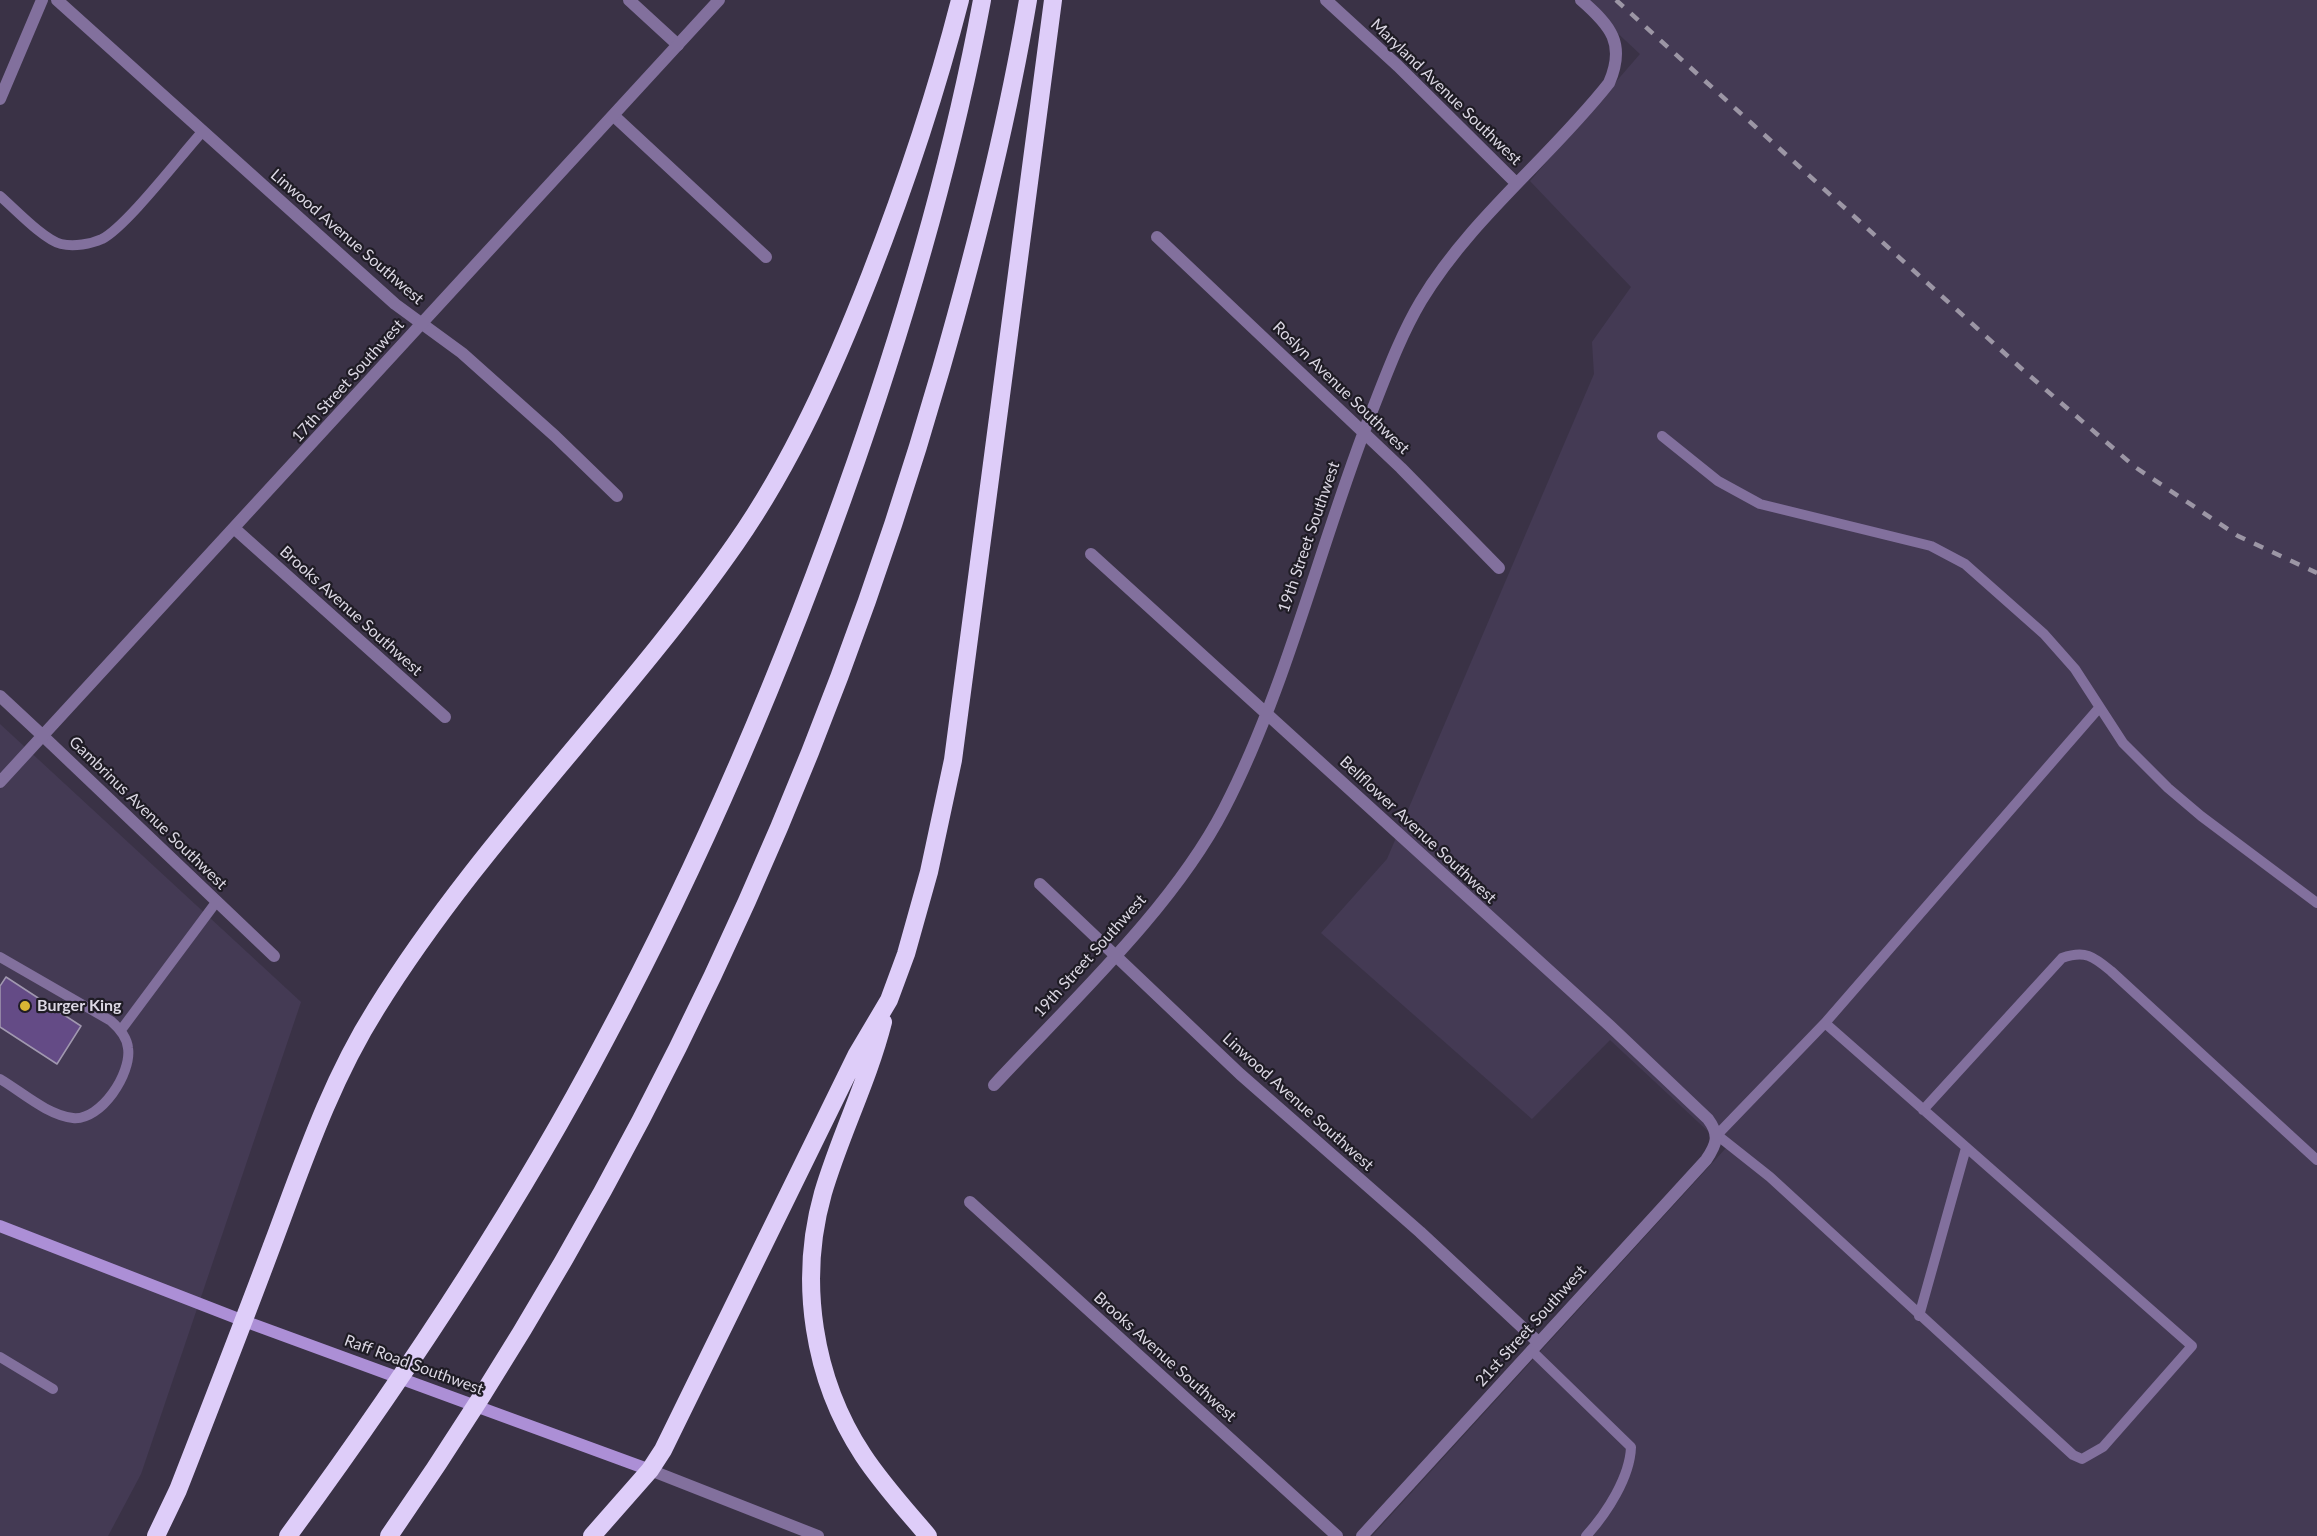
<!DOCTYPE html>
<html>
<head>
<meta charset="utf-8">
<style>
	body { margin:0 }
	canvas { display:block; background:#3a3246 }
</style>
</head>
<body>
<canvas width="2317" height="1536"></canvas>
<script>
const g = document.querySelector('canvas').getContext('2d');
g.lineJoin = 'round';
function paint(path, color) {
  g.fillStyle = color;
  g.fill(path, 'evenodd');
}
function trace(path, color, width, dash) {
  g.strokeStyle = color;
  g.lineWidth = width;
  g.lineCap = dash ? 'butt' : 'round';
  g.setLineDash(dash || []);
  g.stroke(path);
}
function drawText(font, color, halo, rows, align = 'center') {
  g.font = font + ' Lato,sans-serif';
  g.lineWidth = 4.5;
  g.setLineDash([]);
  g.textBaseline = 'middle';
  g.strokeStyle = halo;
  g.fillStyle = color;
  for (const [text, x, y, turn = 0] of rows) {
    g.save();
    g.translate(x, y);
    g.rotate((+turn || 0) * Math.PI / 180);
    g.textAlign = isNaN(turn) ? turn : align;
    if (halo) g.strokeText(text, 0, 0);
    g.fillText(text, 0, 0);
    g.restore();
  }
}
const built = new Path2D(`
	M1582,0H2317V1536H1372L1726,1148L1610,1040L1532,1119L1321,933L1387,859L1594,374L1592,342L1631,287L1530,181L1640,54Z
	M0,724L301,1002L141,1474L108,1536H0Z`);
const building = new Path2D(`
	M6,977L81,1026L57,1064L0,1027V986Z`);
const service = new Path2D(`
	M0,196C14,208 44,240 61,244C74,247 91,244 102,239C127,226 181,155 203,131
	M1662,436L1718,481L1760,504L1931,546L1965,564L2044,634L2075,669L2123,743L2168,788L2201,816L2317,903
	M0,957L111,1021C119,1028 127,1037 128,1048C132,1073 101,1121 73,1118C47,1115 22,1092 0,1079
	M1825,1023L2192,1346L2103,1447L2082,1459L2073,1455L1770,1177L1717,1135Z
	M1825,1023L2099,708
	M121,1030L217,901
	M1923,1110L2062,958C2085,950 2093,956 2111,971L2317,1160
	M1919,1316L1966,1148
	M1531,1350L1631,1447C1630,1477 1607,1513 1586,1536
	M0,1357L53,1389`);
const minor = new Path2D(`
	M57,0L395,304L462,353L555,436L617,496
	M629,0L678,45
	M1326,0L1398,66L1516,183
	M614,116L766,257
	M1157,237L1401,468L1499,568
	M235,529L445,717
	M1091,554L1610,1026L1708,1119C1720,1135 1717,1144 1706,1160L1362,1536
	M43,736L274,956
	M1040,884L1240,1074L1420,1232L1538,1342
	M994,1085C1070,1003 1173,908 1224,809C1286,689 1319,548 1368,421C1384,381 1399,338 1421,301C1471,218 1550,158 1609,83C1626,44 1611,26 1581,0
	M970,1202L1337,1536`);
const tertiary = new Path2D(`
	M0,99L42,0
	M0,696L43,736
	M0,782L719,0
	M650,1470L818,1536`);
const secondary = new Path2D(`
	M0,1226L244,1321L650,1470`);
const motorway = new Path2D(`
	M883,1022C868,1081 840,1135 823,1193C798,1281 813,1379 863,1455C882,1484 906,1510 928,1536
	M156,1536L178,1490C210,1408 242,1326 273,1243C303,1163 330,1082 376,1009C480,841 624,704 736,543C793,461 834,368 870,276C905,186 936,94 960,0
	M288,1536C404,1378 514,1213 605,1040C704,855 787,659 856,461C908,311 953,156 982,0
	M389,1536C636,1180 822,785 941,369C976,247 1007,125 1028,0
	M592,1536L650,1470L663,1450L857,1054L889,1000L906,954L929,872L953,760L1053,0`);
const rail = new Path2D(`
	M1616,0L2023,370L2135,467L2238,536L2317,573`);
const markers = [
	[25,1006,6,"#d8b434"]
];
const streetNames = [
	["Maryland Avenue Southwest",1446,92,44],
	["Linwood Avenue Southwest",347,237,41],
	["17th Street Southwest",348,381,-48],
	["Roslyn Avenue Southwest",1341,388,44],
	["19th Street Southwest",1309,537,-71],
	["Brooks Avenue Southwest",351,611,42],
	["Gambrinus Avenue Southwest",148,813,44],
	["Bellflower Avenue Southwest",1418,830,43],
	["19th Street Southwest",1090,956,-48],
	["Linwood Avenue Southwest",1298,1102,42],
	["21st Street Southwest",1531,1326,-48],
	["Brooks Avenue Southwest",1165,1357,42],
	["Raff Road Southwest",414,1365,20]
];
const poiNames = [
	["Burger King",37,1006]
];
paint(built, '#443a54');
paint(building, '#644b86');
trace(building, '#a198b0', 1.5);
trace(service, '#82709d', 10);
trace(minor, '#82709d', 12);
trace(tertiary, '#82709d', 12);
trace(secondary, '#ac8fd6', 12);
trace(motorway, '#decdf9', 18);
trace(rail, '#9c96a5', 4.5, [10, 10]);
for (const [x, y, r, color] of markers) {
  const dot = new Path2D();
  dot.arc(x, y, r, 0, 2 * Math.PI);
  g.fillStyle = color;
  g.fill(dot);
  trace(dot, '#1f1c25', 2);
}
drawText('16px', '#dcd8e4', '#1f1c25', streetNames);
drawText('bold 16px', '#dcd8e4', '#1f1c25', poiNames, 'left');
</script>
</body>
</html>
